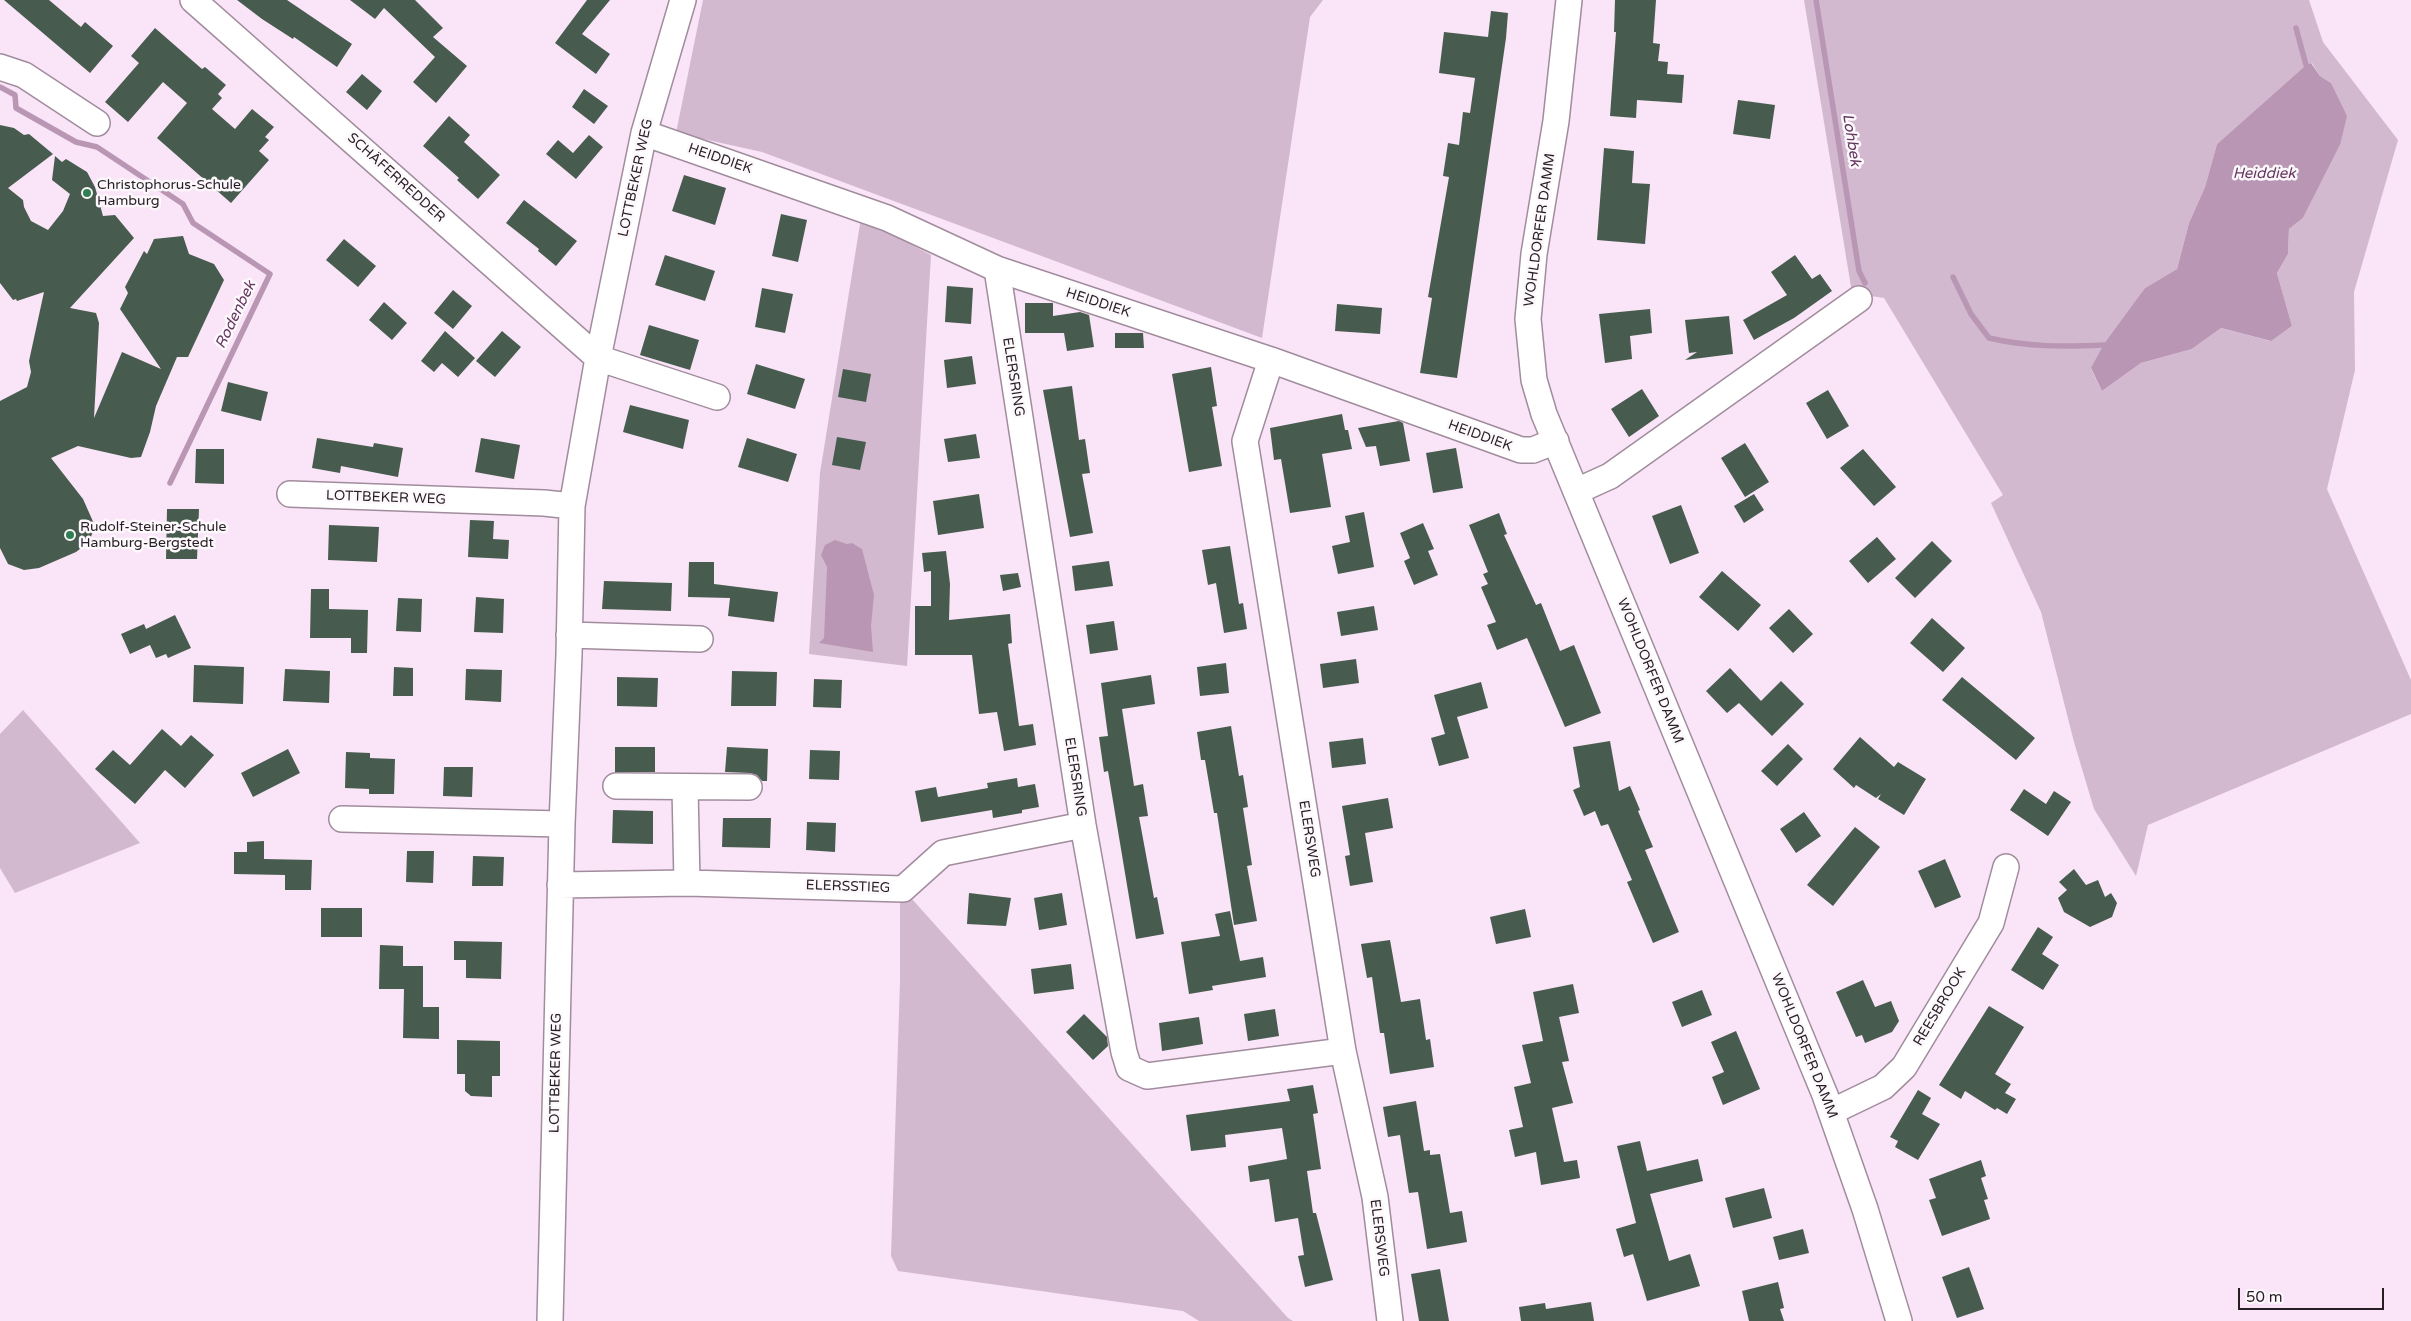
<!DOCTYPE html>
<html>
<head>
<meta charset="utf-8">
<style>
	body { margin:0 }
	#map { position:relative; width:2411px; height:1321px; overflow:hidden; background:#fae4f7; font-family:"Varela Round",sans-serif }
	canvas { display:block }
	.scale { position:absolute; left:2238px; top:1288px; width:146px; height:22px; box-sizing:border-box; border:2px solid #261e24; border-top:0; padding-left:6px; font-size:15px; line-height:18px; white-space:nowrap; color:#261e24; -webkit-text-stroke:4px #fcf8fb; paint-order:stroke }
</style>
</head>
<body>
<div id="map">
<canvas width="2411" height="1321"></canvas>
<div class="scale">50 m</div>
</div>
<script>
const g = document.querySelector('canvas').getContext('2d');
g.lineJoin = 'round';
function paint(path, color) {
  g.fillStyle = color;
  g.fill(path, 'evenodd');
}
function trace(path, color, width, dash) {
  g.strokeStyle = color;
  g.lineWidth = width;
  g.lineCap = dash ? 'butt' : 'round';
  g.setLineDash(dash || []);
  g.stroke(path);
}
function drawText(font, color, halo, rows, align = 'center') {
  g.font = font + ' "Varela Round",sans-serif';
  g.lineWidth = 5;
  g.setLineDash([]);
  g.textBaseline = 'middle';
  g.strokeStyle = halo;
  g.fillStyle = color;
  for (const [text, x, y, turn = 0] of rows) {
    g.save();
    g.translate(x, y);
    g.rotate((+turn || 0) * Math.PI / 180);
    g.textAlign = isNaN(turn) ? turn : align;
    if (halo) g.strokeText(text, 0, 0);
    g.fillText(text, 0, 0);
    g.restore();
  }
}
const green = new Path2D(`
	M703,0H1323L1310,17L1262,338L762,152L676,133Z
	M1804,0H2309L2323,42L2398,140L2354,292L2355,370L2327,489L2411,680V714L2148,825L2136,876L2094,809L2074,742L2041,612L1991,503L2003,495L1884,298L1852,293ZM2312,63L2320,76L2331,83L2340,145L2303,218L2289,229L2288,254L2277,273L2292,326L2270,341L2221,328L2192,349L2141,363L2102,391L2091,369L2145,288L2177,269L2189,223L2205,187L2217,144L2306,65Z
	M861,218L931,255L907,666L809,654L820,473Z
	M23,710L140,843L15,893L0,868V734Z
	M896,888L903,889L1288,1318L1293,1321H1199L1183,1311L898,1271L891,1256L900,982V902Z`);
const water = new Path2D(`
	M2311,63L2320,76L2331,83L2347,116L2340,145L2303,218L2289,229L2288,254L2277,273L2292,326L2271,341L2221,328L2192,349L2141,363L2102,391L2091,368L2104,344L2145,288L2177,269L2189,223L2205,187L2217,144L2306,65Z
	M835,540L847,544L852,543L862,549L874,595L871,626L873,652L819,643L824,638L827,567L821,555L825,545Z`);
const stream = new Path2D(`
	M1816,0L1859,271L1865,283
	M2296,28L2306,65
	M0,87L15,95L16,108L76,142L97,147L183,204L193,223L270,274L170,483
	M1953,277L1971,314L1989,338C2028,347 2064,347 2104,345`);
const building = new Path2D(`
	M4,0H49L81,27L85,22L113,46L90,73Z
	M237,0H287L352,44L337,67L294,37L293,39L262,19Z
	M350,0H415L443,28L433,37L467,66L436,103L413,82L435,57L384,8L375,19Z
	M587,0H610L582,34L610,54L596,74L555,43Z
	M1615,0H1656L1653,43L1660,44L1658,61L1668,62L1667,74L1684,75L1682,103L1637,100L1636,118L1610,116L1616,32H1614Z
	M1491,11L1508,13L1506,38L1457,378L1420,373L1432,298L1428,297L1449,177L1443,176L1448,143L1459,145L1463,112L1470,113L1475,78L1439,73L1444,32L1488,37Z
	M155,28L202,69L205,67L226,85L218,94L222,98L212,109L235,129L252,109L274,127L265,137L269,140L259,151L269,160L231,203L157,138L187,103L163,82L128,122L105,102L139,63L131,56Z
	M362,74L382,91L367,110L346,92Z
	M584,89L608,106L594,124L572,107Z
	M1738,100L1775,105L1770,139L1733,134Z
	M449,116L470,135L464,142L500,175L478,199L457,180L459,178L423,146Z
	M0,125L14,128L24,135L29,134L53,154L8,188L23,200L24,207L31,221L48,230L63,211L70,194L52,180L55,156L62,162L66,159L87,172L95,187L103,216L115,215L134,238L70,308L96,313L99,323L94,418L122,352L161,369L120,309L128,293L125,287L144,251L147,254L154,239L183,236L189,254L214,264L224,280L188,357H177L156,406L150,432L141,457L131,458L78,446L51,458L83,499L95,526L89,542L76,552L39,568L24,570L8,564L0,548V401L27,387L31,372L29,361L44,292L17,301L16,299L13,300L0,283Z
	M589,135L603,147L576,179L546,154L558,140L573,153Z
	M1604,148L1634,151L1632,183L1650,184L1645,244L1597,240Z
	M684,175L726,188L715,225L672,211Z
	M524,200L577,241L556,266L538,251L539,249L506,223Z
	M781,214L807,220L798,262L772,256Z
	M344,239L376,266L358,287L326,260Z
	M665,255L715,271L705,301L655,285Z
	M1795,255L1812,279L1820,274L1832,291L1794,318L1754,340L1743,320L1787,295L1771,272Z
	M947,286L973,288L971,324L945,322Z
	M762,288L793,294L785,333L755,327Z
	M453,290L472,306L453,329L434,313Z
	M384,302L407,323L392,340L369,320Z
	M1025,303H1053V316L1080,312L1089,315L1094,347L1067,351L1064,333H1025Z
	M1337,304L1382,308L1380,334L1335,331Z
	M1650,309L1652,333L1630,336L1632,359L1605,363L1599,314Z
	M1729,316L1733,354L1685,360L1697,352L1689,353L1685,320Z
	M649,325L699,340L690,370L640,355Z
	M445,331L475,358L458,377L442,363L434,372L421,361Z
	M502,331L521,347L495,377L476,361Z
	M1115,333H1143L1144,348H1115Z
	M972,356L976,384L947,388L944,360Z
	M756,364L805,379L795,409L747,394Z
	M1211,367L1217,406L1212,407L1222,466L1189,472L1172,374Z
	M843,369L871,374L866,402L838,397Z
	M228,382L268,392L261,421L221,411Z
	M1072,386L1079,440L1085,439L1090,473L1082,474L1093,533L1070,537L1043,390Z
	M1642,389L1659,416L1629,437L1611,409Z
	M1828,390L1849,426L1827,439L1806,403Z
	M630,405L689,420L683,449L623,432Z
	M1342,414L1345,430H1348L1352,449L1322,454L1331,507L1290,513L1281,459L1274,460L1270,428Z
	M1399,421L1403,423L1410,461L1380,466L1376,446L1366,447L1358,428Z
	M976,434L980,458L948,462L944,439Z
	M837,437L866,442L860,470L832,465Z
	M317,438L373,447L374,443L403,448L398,477L341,466L340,473L312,468Z
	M481,438L520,445L514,479L475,472Z
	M747,438L797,454L788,482L738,467Z
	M1745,443L1769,482L1745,497L1721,458Z
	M1456,448L1463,488L1433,493L1426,453Z
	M196,449H224V484L195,483Z
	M1863,449L1896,487L1874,506L1840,468Z
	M979,494L984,528L938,535L933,501Z
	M1754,494L1764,510L1744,523L1734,506Z
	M1681,505L1699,553L1670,564L1652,516Z
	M167,509H199L197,559H166Z
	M1364,512L1374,567L1338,574L1332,546L1350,542L1345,516Z
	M1499,513L1507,534L1504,535L1536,605L1541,603L1560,651L1574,645L1601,713L1565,727L1527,638L1497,650L1487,625L1496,622L1481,587L1488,584L1483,574L1488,572L1469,525Z
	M470,520L494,521L493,539L509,540L508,559L468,557Z
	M1423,523L1434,549L1428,551L1438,575L1414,585L1404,561L1410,558L1400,533Z
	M329,525L379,527L377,562L328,560Z
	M1877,537L1896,559L1868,583L1849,561Z
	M1932,541L1952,561L1915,598L1895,578Z
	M1230,546L1239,604L1243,603L1247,629L1224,633L1216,583L1208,585L1202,550Z
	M946,551L950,584L949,620L1010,614L1012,643L1008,644L1019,726L1033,724L1036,745L1004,751L997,712L979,714L972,655H915V606H931V571L924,572L922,553Z
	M1109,561L1113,586L1075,591L1072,566Z
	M689,562H714V584L778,592L774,622L728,616L730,598L688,597Z
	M1722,571L1761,605L1738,631L1699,597Z
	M1018,573L1021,587L1003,591L1000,575Z
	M604,581L672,583L671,611L602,609Z
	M311,589H329V609L368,610L367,653H351V638H310Z
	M476,597L504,599L503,633L474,632Z
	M398,598L422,599L421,632L396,631Z
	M1374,606L1378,630L1341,636L1337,612Z
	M1789,609L1813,634L1793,653L1769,628Z
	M175,615L191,648L168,658L166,654L156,658L150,645L130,654L121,634L144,624L146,629Z
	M1932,618L1965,648L1943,672L1910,643Z
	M1114,621L1118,650L1090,654L1086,625Z
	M1356,659L1359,683L1323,688L1320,664Z
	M1226,663L1229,693L1200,696L1197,667Z
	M194,665L244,667L243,704L193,702Z
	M394,667L413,668V696H393Z
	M1730,668L1761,701L1781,681L1804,704L1772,736L1739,703L1727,713L1706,691Z
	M285,669L330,671L329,703L283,701Z
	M466,669L502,670L501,702L465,700Z
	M732,671L777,672L776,706H731Z
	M1151,675L1155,704L1122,709L1134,786L1143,784L1148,816L1139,817L1154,898L1157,897L1164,934L1136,939L1108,771L1104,772L1099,737L1108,736L1101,683Z
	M617,677L658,678L657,707L617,706Z
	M1962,677L2035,738L2016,760L1942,700Z
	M814,679L842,680L841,708L813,707Z
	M1481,682L1488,708L1457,717L1469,758L1439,766L1431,738L1445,734L1434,695Z
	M1231,726L1239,776L1243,775L1248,807L1243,808L1252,865L1247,866L1257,921L1234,925L1217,813H1214L1205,760H1201L1197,732Z
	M162,729L181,746L191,735L214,755L185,788L165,770L135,804L95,769L113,750L130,765Z
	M1860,737L1894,767L1898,762L1926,779L1904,815L1878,799L1881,794L1876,798L1856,785L1854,788L1833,769Z
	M1363,738L1366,764L1332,768L1329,742Z
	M1610,741L1619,791L1630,786L1640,810L1638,811L1653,847L1645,850L1679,932L1653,943L1627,882L1632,880L1608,824L1601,826L1595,811L1584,816L1573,790L1580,787L1573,747Z
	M1788,744L1803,759L1777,786L1761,771Z
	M615,747H655V772H615Z
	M727,747L768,749L767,781H762L757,775L750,773L725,772Z
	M288,749L300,773L253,797L241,773Z
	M810,750L840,751L839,780L809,779Z
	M346,752L370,753V758L395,759L394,794H369V789L345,788Z
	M444,767H473L472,797L443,796Z
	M1017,778L1018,787L1035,784L1039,807L1022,810V813L993,818L992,810L921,822L915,791L936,787L938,797L988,788L987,783Z
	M2024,789L2046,804L2054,791L2071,802L2048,836L2010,810Z
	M1388,798L1393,828L1365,833L1373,882L1350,886L1345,856L1350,855L1342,806Z
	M613,810L653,811V844L612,843Z
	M1804,812L1821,836L1796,853L1780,829Z
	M723,818H771L770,848L722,847Z
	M807,822L836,823L835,852L806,850Z
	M1855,827L1880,847L1833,906L1807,885Z
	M264,841V859L312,860L311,890H285V875L234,874V852H247V842Z
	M407,851H434L433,883L406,882Z
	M473,856L504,857L503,886H472Z
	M1945,859L1961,897L1935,908L1918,871Z
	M2074,869L2086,885L2098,880L2105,897L2111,893L2117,903L2112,917L2090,927L2064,912L2058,898L2067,890L2059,882Z
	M969,893L1011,898L1006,926L967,924Z
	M1062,893L1067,925L1039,930L1034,898Z
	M321,908H362V937H321Z
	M1525,909L1531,937L1496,944L1490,917Z
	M1230,911L1240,961L1263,957L1266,977L1212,986L1213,990L1189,994L1181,942L1220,936L1215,914Z
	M2038,927L2053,937L2042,954L2059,965L2043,990L2011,970Z
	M1390,940L1401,1002L1420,999L1426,1040L1430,1039L1434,1067L1390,1074L1384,1033H1380L1372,977L1367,978L1361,944Z
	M454,941L502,942L501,979L466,978V960H454Z
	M380,945L403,946V966H423V1007H439V1039L403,1038L404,989H379Z
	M1071,964L1074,989L1034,994L1031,969Z
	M1863,980L1875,1007L1891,1001L1899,1021L1892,1032L1865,1043L1862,1035L1856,1037L1836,992Z
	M1573,984L1579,1013L1559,1017L1569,1061L1562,1062L1573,1103L1552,1108L1564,1162L1577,1160L1580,1178L1541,1185L1536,1152L1515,1157L1509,1130L1523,1127L1514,1087L1531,1083L1522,1045L1543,1041L1533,992Z
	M1702,990L1712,1015L1682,1027L1672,1002Z
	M1989,1006L2024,1027L1995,1074L2011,1084L2005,1093L2016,1099L2007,1114L1997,1108L1995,1110L1965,1091L1961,1099L1939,1085Z
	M1275,1009L1279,1036L1248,1041L1244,1014Z
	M1084,1014L1107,1037L1108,1046L1093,1060L1066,1032Z
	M1199,1017L1203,1044L1162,1051L1159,1023Z
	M1736,1031L1760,1089L1723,1105L1712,1077L1724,1072L1711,1042Z
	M457,1040L500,1041V1076H492V1097L471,1096L465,1091V1074H457Z
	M1313,1085L1318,1113L1313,1114L1321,1169L1307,1171L1313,1213H1316L1333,1280L1305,1287L1298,1256L1304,1255L1298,1218L1275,1222L1269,1179L1250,1182L1248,1166L1287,1159L1282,1128L1225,1135L1226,1147L1191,1151L1186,1115L1290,1101L1287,1089Z
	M1918,1090L1931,1098L1922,1114L1940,1124L1918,1160L1895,1147L1898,1141L1890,1137Z
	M1416,1101L1424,1151L1430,1150V1155L1440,1154L1450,1213L1462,1211L1467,1242L1427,1249L1418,1192L1409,1193L1400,1135L1388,1137L1383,1107Z
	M1640,1141L1647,1171L1698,1159L1703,1181L1650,1194L1669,1261L1690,1254L1700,1286L1647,1301L1633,1254L1624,1257L1616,1229L1636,1223L1617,1146Z
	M1981,1160L1986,1176L1981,1178L1988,1199L1984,1200L1990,1219L1942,1236L1929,1200L1936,1198L1929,1179Z
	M1764,1188L1772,1218L1733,1228L1725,1198Z
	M1803,1229L1809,1253L1779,1260L1773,1237Z
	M1969,1267L1984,1309L1957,1318L1942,1277Z
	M1440,1269L1449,1321H1419L1411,1274Z
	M1778,1282L1784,1308L1780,1309L1784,1321H1749L1742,1291Z
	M1591,1302L1594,1321H1521L1519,1307L1545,1303L1546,1309Z`);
const minor = new Path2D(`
	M193,0L598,358L717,397
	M1569,0L1556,121L1534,254L1528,319L1534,380L1544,414L1825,1095L1865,1209L1899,1321
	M0,67L24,75L97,123
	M644,133L887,218L997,269L1271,360L1521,450H1533L1556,441
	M997,269L1083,825L1124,1052L1129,1068L1147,1076L1343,1051
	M1271,360L1245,441L1343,1051L1375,1197L1390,1321
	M1577,491L1610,476L1859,299
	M290,494L544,503L572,506
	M569,635L700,639
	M616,786L749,787
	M685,787L687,883
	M342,819L562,824
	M560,885L687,883L903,889L943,853L1083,825
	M1831,1112L1883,1087L1904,1067L1991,923L2006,867
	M550,1321L562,824L569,655L572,506L598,358L644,133L683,0`);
const markers = [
	[87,193,5,"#2e7f51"],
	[70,535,5,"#2e7f51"]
];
const streetNames = [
	["HEIDDIEK",720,159,19],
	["SCHÄFERREDDER",396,178,42],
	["LOTTBEKER WEG",636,178,-78],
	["WOHLDORFER DAMM",1540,230,-82],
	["HEIDDIEK",1098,303,18],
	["ELERSRING",1013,377,81],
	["HEIDDIEK",1480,436,20],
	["LOTTBEKER WEG",386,498,2],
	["WOHLDORFER DAMM",1650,671,68],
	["ELERSRING",1075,777,81],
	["ELERSWEG",1309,839,81],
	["ELERSSTIEG",848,887,2],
	["REESBROOK",1940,1007,-59],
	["WOHLDORFER DAMM",1804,1046,68],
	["LOTTBEKER WEG",556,1073,-89],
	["ELERSWEG",1379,1238,83]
];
const poiNames = [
	["Christophorus-Schule",97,185],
	["Hamburg",97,201],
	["Rudolf-Steiner-Schule",80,527],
	["Hamburg-Bergstedt",80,543]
];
const waterNames = [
	["Lohbek",1851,140,81],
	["Heiddiek",2264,174],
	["Rodenbek",236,315,-64]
];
paint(green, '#d3b9cf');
paint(water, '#b997b4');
trace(stream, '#b997b4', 5.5);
paint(building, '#475c4e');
trace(minor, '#a18c9d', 28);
trace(minor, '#fff', 25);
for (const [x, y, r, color] of markers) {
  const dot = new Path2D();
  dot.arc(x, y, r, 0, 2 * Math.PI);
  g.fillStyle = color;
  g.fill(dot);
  trace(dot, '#fcf8fb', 2);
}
drawText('14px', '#261e24', '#fcf8fb', streetNames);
drawText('14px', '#261e24', '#fcf8fb', poiNames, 'left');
drawText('italic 15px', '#65375f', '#fcf8fb', waterNames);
</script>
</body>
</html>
